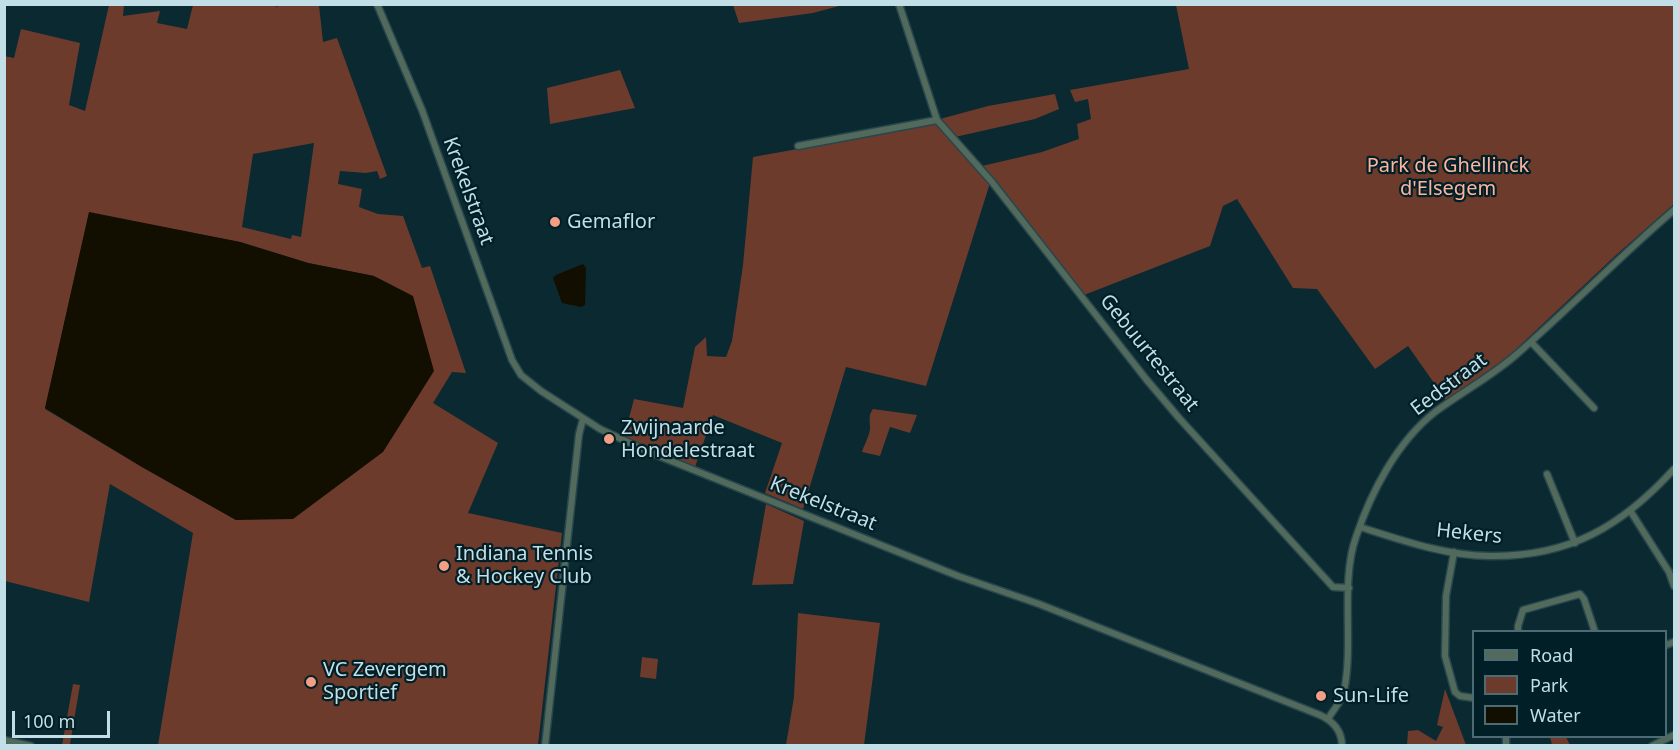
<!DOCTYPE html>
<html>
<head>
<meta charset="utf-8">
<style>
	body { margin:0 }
	#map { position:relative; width:1679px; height:750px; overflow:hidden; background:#0a2931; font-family:"Noto Sans",sans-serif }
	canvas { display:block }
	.frame { position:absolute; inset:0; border:6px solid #c2dee7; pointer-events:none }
	.legend { position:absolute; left:1472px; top:630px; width:195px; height:108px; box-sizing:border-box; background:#011f27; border:2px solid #4e6b74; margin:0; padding:8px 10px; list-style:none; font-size:18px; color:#c2dee7 }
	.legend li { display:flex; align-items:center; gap:12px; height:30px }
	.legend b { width:30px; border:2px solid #4e6b74 }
	.scale { position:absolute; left:12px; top:711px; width:98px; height:27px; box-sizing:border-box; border:3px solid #c2dee7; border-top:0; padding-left:8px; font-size:18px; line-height:21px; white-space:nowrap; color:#c2dee7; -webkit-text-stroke:4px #011f27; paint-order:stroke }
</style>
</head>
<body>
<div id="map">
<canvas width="1679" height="750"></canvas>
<div class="frame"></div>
<ul class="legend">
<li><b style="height:8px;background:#516a5b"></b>Road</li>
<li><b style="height:16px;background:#6d3b2c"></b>Park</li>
<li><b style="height:16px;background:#120e00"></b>Water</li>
</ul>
<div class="scale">100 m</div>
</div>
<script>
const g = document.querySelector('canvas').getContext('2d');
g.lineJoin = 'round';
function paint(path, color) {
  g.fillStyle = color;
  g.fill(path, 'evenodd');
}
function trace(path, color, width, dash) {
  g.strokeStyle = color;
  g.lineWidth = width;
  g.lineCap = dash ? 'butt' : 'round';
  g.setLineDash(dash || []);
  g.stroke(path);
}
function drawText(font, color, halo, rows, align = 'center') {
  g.font = font + ' "Noto Sans",sans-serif';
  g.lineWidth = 4.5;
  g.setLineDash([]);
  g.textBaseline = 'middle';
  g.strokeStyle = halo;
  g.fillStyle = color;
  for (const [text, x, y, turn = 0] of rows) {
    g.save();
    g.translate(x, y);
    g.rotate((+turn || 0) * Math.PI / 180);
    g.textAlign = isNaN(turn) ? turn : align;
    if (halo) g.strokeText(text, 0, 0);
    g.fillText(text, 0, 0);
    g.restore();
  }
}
const green = new Path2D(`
	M269,4L278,7V5H319L323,42L337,38L387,176L380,179L377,171L366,173L340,171L338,184L362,189L359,207L378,214L403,216L422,268L430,266L466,373L452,372L433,403L498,443L468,513L562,533L538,745H158L193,533L110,484L89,602L5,581L4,56L14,58L21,29L80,43L69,105L85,111L109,5H124L123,16L160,11L157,23L187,29L193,5ZM314,143L301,237L292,235L291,239L242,227L253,154ZM89,213L240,242L308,263L374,276L236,520L142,467L45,409Z
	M733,5V4L843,5L813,13L739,23Z
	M1176,5H1674V204L1615,256L1512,353L1492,369L1446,400L1408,346L1375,369L1317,289L1293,288L1237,199L1223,206L1210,246L1084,295L982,166L1042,152L1079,139L1077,124L1091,119L1088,99L1075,102L1070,90L1189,69Z
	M620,70L635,108L550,124L547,88Z
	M1055,94L1059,109L1035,119L955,137L940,119L988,106Z
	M937,124L990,183L926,386L846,367L803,509L765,493L782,443L713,415L695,467L624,437L634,399L683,408L695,347L706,337L707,356L726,357L732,341L743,265L753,157Z
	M873,409L917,415L910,433L890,427L880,456L862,452C864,445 870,435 870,428C870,420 868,416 873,409Z
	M766,504L804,521L793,584L752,585Z
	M798,613L880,623L864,745H786L794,697Z
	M642,657L658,659L656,679L640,677Z
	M73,684L80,685L70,744L73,745H62Z
	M1445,689L1466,745H1407L1408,731L1418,730L1436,741L1443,727L1437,725Z
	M1550,737H1566L1570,745H1552Z`);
const water = new Path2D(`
	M89,212L240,242L308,263L374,276L413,296L434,371L383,452L293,519L236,520L142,467L45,408Z
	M583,264L586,268L585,305L581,307L562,303L553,278L556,275Z`);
const minor = new Path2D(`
	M377,4L422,110L512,360L521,375L541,391L600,429L649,452L958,576L1039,604L1320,715C1333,721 1342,730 1342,746
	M899,4L937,120L992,182L1146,379L1179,418L1333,587L1349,588
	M798,146L937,120
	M1531,342L1594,408
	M1547,474L1575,543
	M1631,512L1669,572L1674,586
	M1360,527C1401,540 1446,556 1490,556C1570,557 1622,526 1674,469
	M1454,552L1446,596L1445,656L1455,692L1460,696L1474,698
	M1518,632V626L1523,610L1580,594L1584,599L1595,632
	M1666,645L1674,642
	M1328,719C1333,710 1342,701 1344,691C1354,644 1340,582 1356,537C1371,492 1397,442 1435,412C1462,392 1492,376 1517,354C1571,307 1620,256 1674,210
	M4,740L31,746
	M545,746L579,434L583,419
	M1506,746V736
	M1652,746L1674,735`);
const markers = [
	[555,222,6,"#f39f85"],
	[609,439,6,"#f39f85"],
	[444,566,6,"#f39f85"],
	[311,682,6,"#f39f85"],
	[1321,696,6,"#f39f85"]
];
const parkNames = [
	["Park de Ghellinck",1448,166],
	["d'Elsegem",1448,189]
];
const streetNames = [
	["Krekelstraat",468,191,70],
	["Gebuurtestraat",1149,353,51],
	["Eedstraat",1449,385,-37],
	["Krekelstraat",823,504,22],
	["Hekers",1469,534,6]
];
const poiNames = [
	["Gemaflor",567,222],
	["Zwijnaarde",621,428],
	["Hondelestraat",621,451],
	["Indiana Tennis",456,554],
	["& Hockey Club",456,577],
	["VC Zevergem",323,670],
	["Sportief",323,693],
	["Sun-Life",1333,696]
];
paint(green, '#6d3b2c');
paint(water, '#120e00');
trace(minor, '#27464e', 9);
trace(minor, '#516a5b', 6);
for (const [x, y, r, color] of markers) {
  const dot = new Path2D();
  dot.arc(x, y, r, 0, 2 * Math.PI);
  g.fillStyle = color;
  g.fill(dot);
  trace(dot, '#011f27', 2);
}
drawText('20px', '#fcb49e', '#011f27', parkNames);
drawText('20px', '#c2dee7', '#011f27', streetNames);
drawText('20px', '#c2dee7', '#011f27', poiNames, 'left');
</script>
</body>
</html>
